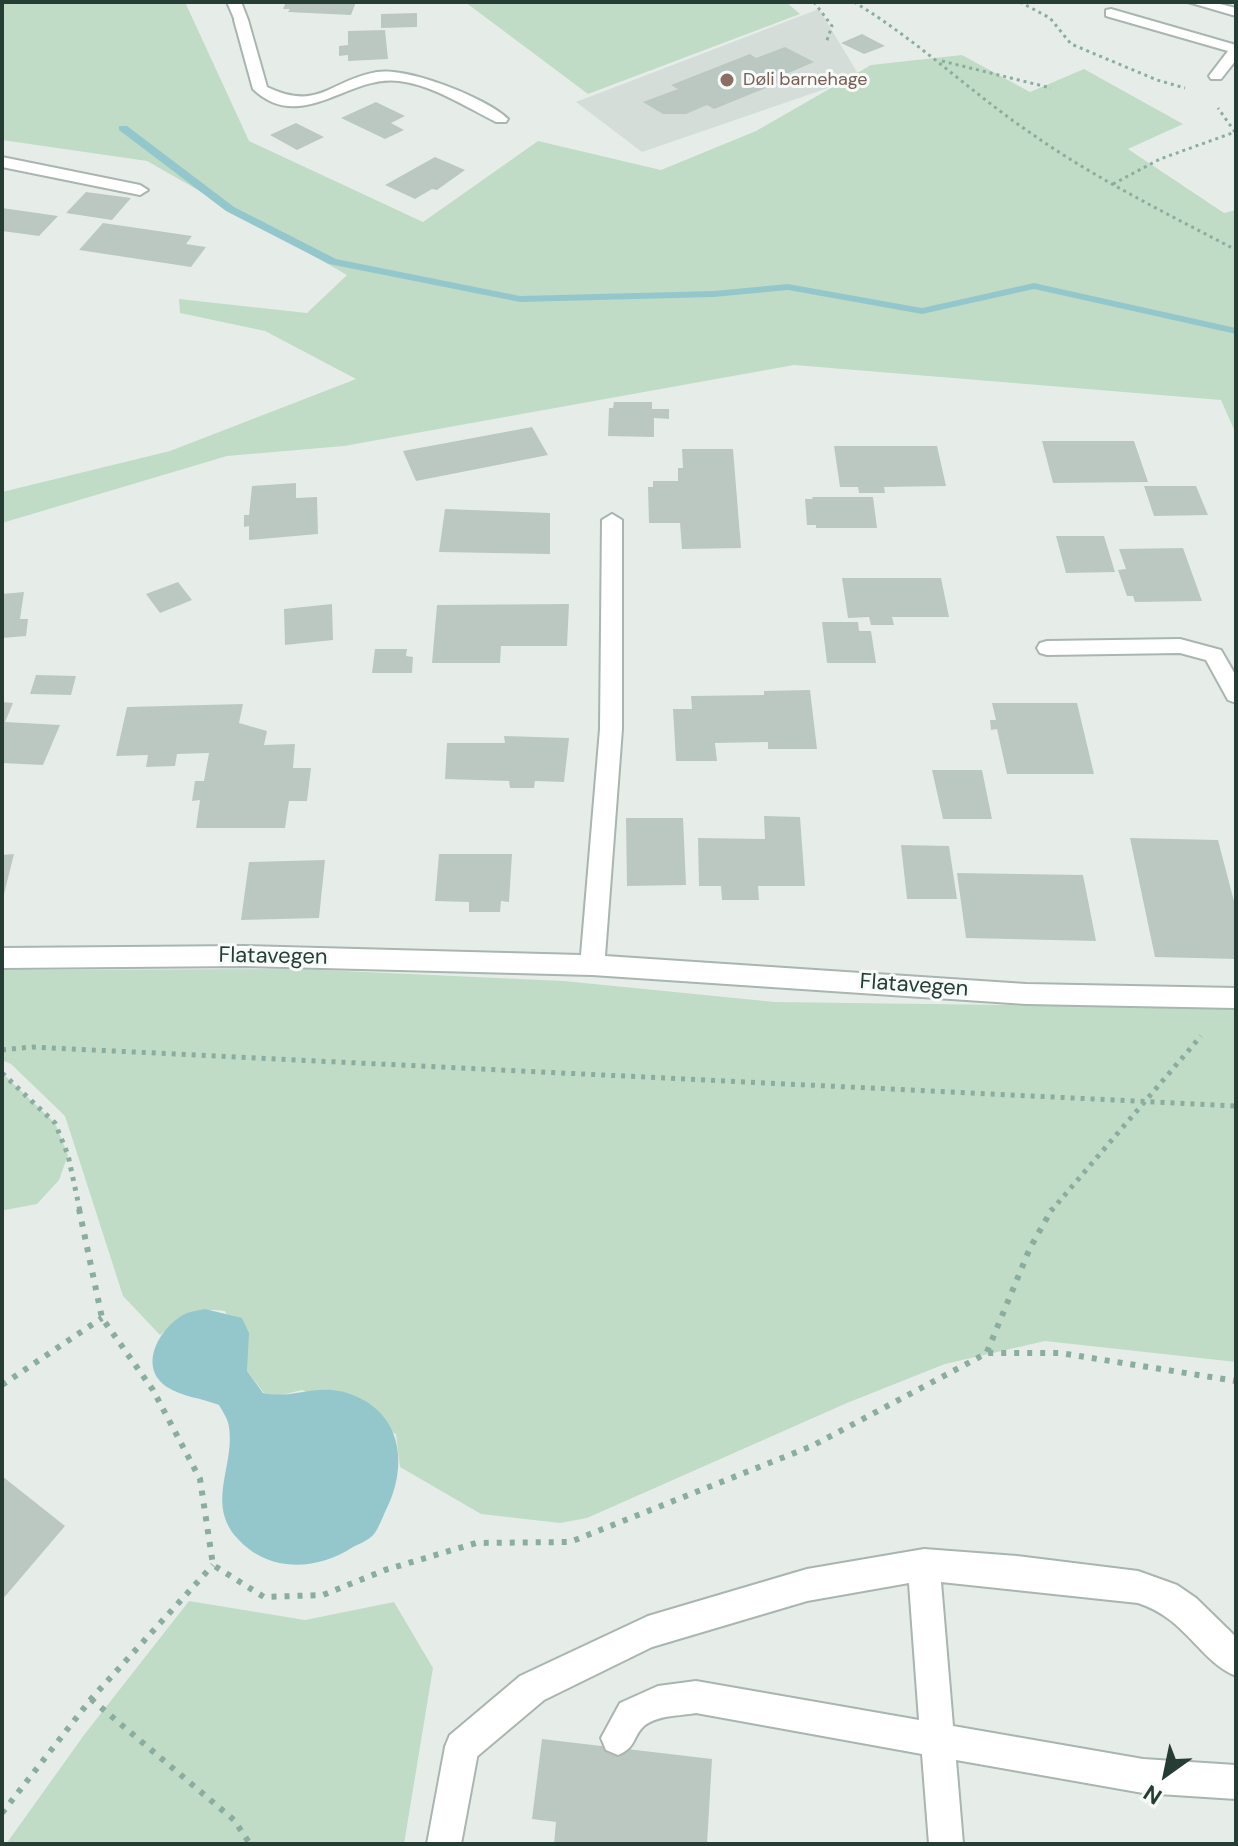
<!DOCTYPE html>
<html>
<head>
<meta charset="utf-8">
<style>
	body { margin:0 }
	#map { position:relative; width:1238px; height:1846px; overflow:hidden; background:#e6ede9; font-family:"DM Sans",sans-serif }
	canvas { display:block }
	.frame { position:absolute; inset:0; border:4px solid #263d35; pointer-events:none }
	.north { position:absolute; left:1126px; top:1734px; width:80px; height:80px; -webkit-text-stroke:6px #f6faf8; paint-order:stroke; rotate:213deg; font-size:22px; font-weight:700; line-height:32px; text-align:center; color:#263d35 }
	.north::after { content:''; display:block; margin:auto; width:28px; height:36px; background:#263d35; clip-path:polygon(50% 0,100% 100%,50% 72%,0 100%) }
</style>
</head>
<body>
<div id="map">
<canvas width="1238" height="1846"></canvas>
<div class="frame"></div>
<div class="north">N</div>
</div>
<script>
const g = document.querySelector('canvas').getContext('2d');
g.lineJoin = 'round';
function paint(path, color) {
  g.fillStyle = color;
  g.fill(path, 'evenodd');
}
function trace(path, color, width, dash) {
  g.strokeStyle = color;
  g.lineWidth = width;
  g.lineCap = dash ? 'butt' : 'round';
  g.setLineDash(dash || []);
  g.stroke(path);
}
function drawText(font, color, halo, rows, align = 'center') {
  g.font = font + ' "DM Sans",sans-serif';
  g.lineWidth = 6;
  g.setLineDash([]);
  g.textBaseline = 'middle';
  g.strokeStyle = halo;
  g.fillStyle = color;
  for (const [text, x, y, turn = 0] of rows) {
    g.save();
    g.translate(x, y);
    g.rotate((+turn || 0) * Math.PI / 180);
    g.textAlign = isNaN(turn) ? turn : align;
    if (halo) g.strokeText(text, 0, 0);
    g.fillText(text, 0, 0);
    g.restore();
  }
}
const built = new Path2D(`
	M819,9L860,77L642,152L576,102Z`);
const green = new Path2D(`
	M2,2H185L249,141L423,222L538,141L661,170L756,131L871,65L962,55L1030,92L1084,69L1183,124L1128,149L1224,213L1236,210V434L1221,400L794,365L344,446L227,456L2,523V492L170,451L356,379L265,331L180,313L179,299L307,313L347,275L147,161L2,140Z
	M465,2H786L800,14L588,94Z
	M299,969L564,981L775,1002L1236,1008V1362L1045,1341L945,1364L847,1403L587,1518L560,1523L481,1514L400,1467L396,1434L302,1390L278,1396L264,1393L247,1371V1354L225,1311C192,1307 184,1315 160,1335L123,1296L65,1116L11,1064L2,1060V970Z
	M2,1073L55,1123L68,1155L59,1180L37,1204L5,1210L2,1209Z
	M189,1601L305,1620L394,1602L433,1668L404,1844H6L84,1735Z`);
const water = new Path2D(`
	M205,1309L242,1318L249,1333L247,1371L263,1393C295,1400 318,1381 353,1395C404,1415 408,1469 385,1512C382,1519 378,1529 374,1534C369,1540 359,1544 353,1547C317,1571 268,1573 237,1538C206,1503 235,1466 229,1427C228,1419 223,1412 219,1405C202,1398 182,1397 167,1387C136,1366 161,1325 187,1313C193,1311 200,1310 205,1309Z`);
const stream = new Path2D(`
	M119,126H127L234,207L336,259L520,296L714,291L788,284L922,308L1034,283L1236,328V334L1034,289L922,314L788,290L714,297L520,302L329,264L226,211L119,130Z`);
const building = new Path2D(`
	M286,2H356L351,15L288,12L290,9H283Z
	M417,13V27L381,28V14Z
	M385,30L388,59L348,61V55L339,56V46L348,45V31Z
	M862,34L885,46L864,54L841,43Z
	M785,47L814,62L786,74L793,77L714,109L707,105L686,114H663L643,102L678,89L671,85L750,54L756,58Z
	M376,102L405,116L391,123L404,130L385,139L341,118Z
	M296,123L324,137L297,150L270,135Z
	M435,157L465,170L437,190L432,189L415,199L385,185Z
	M86,192L131,198L112,220L66,213Z
	M2,208L58,216L39,236L2,231Z
	M103,223L192,236L186,244L206,247L191,267L79,250Z
	M614,402H652V409H669V419L654,418V437L608,436L609,408H613Z
	M532,427L548,455L416,481L403,451Z
	M1042,441H1134L1148,482L1053,483Z
	M834,446H937L946,486L884,487L885,493H859L858,487H840Z
	M682,449H733L741,548L682,549L680,523H649L648,487H653V481H678V468H683Z
	M296,483V498L317,497L318,534L249,540V526L244,527V515H249L252,486Z
	M1144,486H1196L1208,515L1154,516Z
	M812,497H873L877,528H816V525H807L805,499H813Z
	M445,509L550,513V554L439,552Z
	M1056,536H1104L1115,572L1066,573Z
	M1183,548L1202,601L1135,602L1133,596H1127L1118,570L1126,569L1119,549Z
	M842,578H941L949,617H892L894,625H871L869,617L848,618Z
	M178,582L192,600L160,613L146,594Z
	M24,592L20,619H28L26,636L2,638V594Z
	M332,604L333,640L285,645L284,609Z
	M569,604L567,646H501L500,663H432L437,605Z
	M822,622H858L859,631H871L876,663H827Z
	M375,649H407L406,656L413,657L412,673H372Z
	M36,675L76,676L71,695L30,694Z
	M810,690L817,749H768V742L715,743L717,761H676L673,709H692L691,696L764,695V691Z
	M2,702L13,703L5,722L60,725L43,765L2,763Z
	M992,703H1077L1094,774H1007L997,729L991,730L990,720H996Z
	M243,704L239,723L267,731L264,745L295,744L293,768H311L307,801H289L285,828H196L200,800L192,801L195,781H204L209,753L177,754L175,766L146,767L148,755L116,756L127,707Z
	M504,736L569,738L564,782L535,781L534,788H510L509,781L445,779L447,743H505Z
	M932,770H982L992,819H943Z
	M764,816L800,817L805,886H758L759,900H722L721,886H699L698,838L765,839Z
	M626,818H683L686,885L627,886Z
	M1130,838L1218,840L1236,909V959L1155,957Z
	M901,845L949,846L957,899H907Z
	M14,854L3,898H2V855Z
	M439,854H512L509,902L501,901L500,912H469V902L435,901Z
	M325,860L319,918L241,920L249,862Z
	M957,873L1083,875L1096,941L966,938Z
	M2,1476L65,1526L2,1600Z
	M542,1739L712,1759L707,1844H554L556,1822L532,1819Z`);
const pathFar2 = new Path2D(`
	M814,2L832,26L826,43
	M854,2C919,41 972,94 1035,136C1098,180 1168,214 1236,250
	M1020,2L1050,18L1071,44L1157,80L1185,88
	M942,61L1051,88
	M1113,184L1160,159L1235,132L1218,108`);
const pathFar1 = new Path2D(`
	M2,1050L32,1047L1236,1106
	M2,1073L55,1123L68,1155L80,1211
	M1051,1211L1201,1036`);
const path = new Path2D(`
	M79,1209L102,1318L153,1390L200,1479L213,1565L264,1597L323,1595L385,1570L476,1543L570,1542L812,1446L987,1353H1060L1236,1381
	M987,1352L1030,1248L1052,1209
	M2,1385L102,1318
	M91,1699L234,1820L250,1844
	M2,1813L91,1699L213,1565`);
const service = new Path2D(`
	M1188,2H1212L1236,8V16Z
	M1111,9L1236,45V60L1221,79H1211L1209,76L1228,51L1106,16V10Z
	M236,17L248,20L267,87C319,112 330,80 377,72C408,67 487,98 508,119L506,122H496C466,107 433,85 399,81C349,74 301,135 253,89L234,20Z
	M924,1549L1017,1556L1138,1571L1177,1585L1196,1598L1236,1637V1676C1198,1660 1187,1619 1138,1603L941,1582L953,1726L1143,1759L1236,1765V1799L1143,1793L956,1760L963,1844H929L922,1754L696,1713C680,1716 657,1715 644,1726C632,1737 637,1747 618,1755L606,1750L601,1738L620,1703L658,1686L696,1681L919,1720L909,1583L807,1601L652,1647L544,1700L474,1759L462,1764L450,1759L445,1747L450,1735L520,1676L648,1616L807,1569Z`);
const minor = new Path2D(`
	M227,2H241L248,20L246,23H236Z
	M2,157L140,185L148,190L140,195L2,167Z
	M612,514L622,520V729L605,956L1026,984L1236,988V1008L1026,1004L592,975L245,966L2,968V948L245,946L581,955L600,729L602,520Z
	M1180,639L1221,650L1236,676V703L1228,700L1206,660L1180,653L1047,655L1040,653L1037,648L1040,643L1047,641Z
	M462,1730L474,1735L479,1747L461,1844H427L445,1747L450,1735Z`);
const markers = [
	[727,80,8,"#8d6e63"]
];
const farEducationnames = [
	["Døli barnehage",743,80]
];
const streetNames = [
	["Flatavegen",273,957,1],
	["Flatavegen",914,986,4]
];
paint(built, '#d4ddd8');
paint(green, '#c1dcc6');
paint(water, '#94c7cc');
paint(stream, '#94c7cc');
paint(building, '#bbc8c2');
trace(service, '#a9b5af', 4);
trace(minor, '#a9b5af', 4);
trace(pathFar2, '#8aad9f', 3, [3, 4]);
trace(pathFar1, '#8aad9f', 5, [4, 6]);
trace(path, '#8aad9f', 6, [5, 8]);
paint(service, '#fff');
paint(minor, '#fff');
for (const [x, y, r, color] of markers) {
  const dot = new Path2D();
  dot.arc(x, y, r, 0, 2 * Math.PI);
  g.fillStyle = color;
  g.fill(dot);
  trace(dot, '#f6faf8', 3);
}
drawText('18px', '#785e54', '#f6faf8', farEducationnames, 'left');
drawText('22px', '#263d35', '#f6faf8', streetNames);
</script>
</body>
</html>
